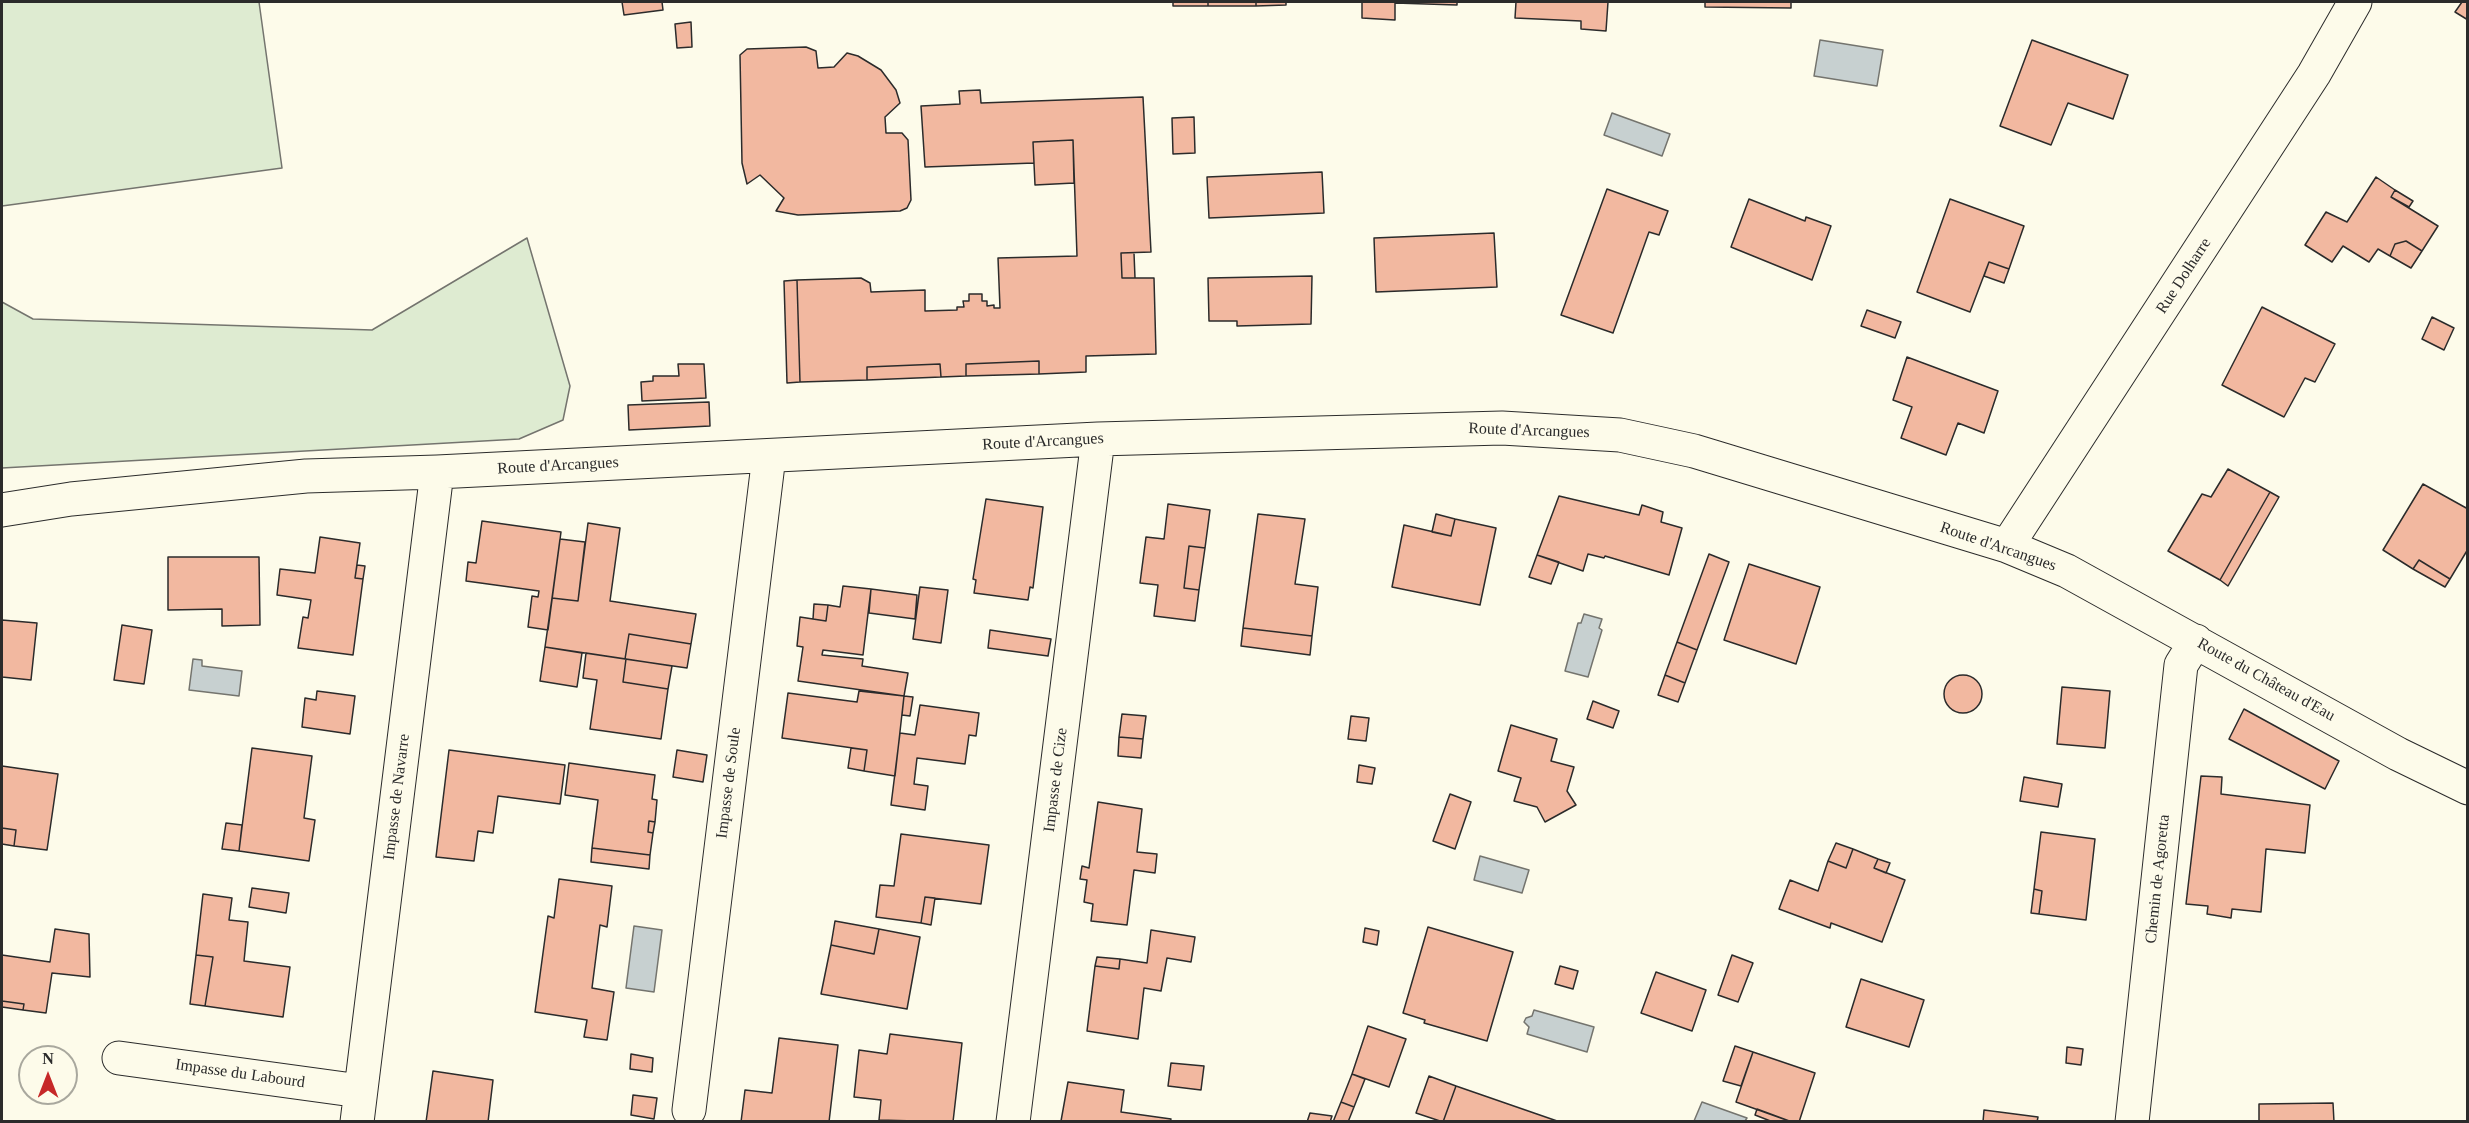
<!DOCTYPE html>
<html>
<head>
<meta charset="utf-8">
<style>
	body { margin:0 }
	#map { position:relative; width:2469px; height:1123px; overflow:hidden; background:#fdfbea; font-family:"Times New Roman",serif }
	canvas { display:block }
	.frame { position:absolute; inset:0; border:3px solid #2b2b2b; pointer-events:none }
	.north { position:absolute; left:18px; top:1045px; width:60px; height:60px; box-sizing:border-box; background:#fdfbea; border:2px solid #a9a89e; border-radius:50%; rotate:0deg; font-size:16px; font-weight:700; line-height:24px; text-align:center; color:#2b2b2b }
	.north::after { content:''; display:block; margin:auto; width:21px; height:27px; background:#c62828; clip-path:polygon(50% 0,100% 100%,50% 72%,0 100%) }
</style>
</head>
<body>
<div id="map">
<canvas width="2469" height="1123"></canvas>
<div class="frame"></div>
<div class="north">N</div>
</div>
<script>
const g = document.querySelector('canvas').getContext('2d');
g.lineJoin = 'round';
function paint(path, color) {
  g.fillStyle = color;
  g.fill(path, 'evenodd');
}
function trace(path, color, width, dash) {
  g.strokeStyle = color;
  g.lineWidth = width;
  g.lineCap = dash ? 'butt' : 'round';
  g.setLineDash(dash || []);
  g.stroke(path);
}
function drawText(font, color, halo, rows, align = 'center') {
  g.font = font + ' "Times New Roman",serif';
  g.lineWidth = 4.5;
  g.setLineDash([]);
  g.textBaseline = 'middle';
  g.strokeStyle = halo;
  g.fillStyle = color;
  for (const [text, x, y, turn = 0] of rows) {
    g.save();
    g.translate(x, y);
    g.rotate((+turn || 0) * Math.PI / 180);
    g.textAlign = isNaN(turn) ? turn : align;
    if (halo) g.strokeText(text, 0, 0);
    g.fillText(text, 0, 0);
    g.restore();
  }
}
const green = new Path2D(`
	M2,2H259L282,168L2,206Z
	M527,238L570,386L563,420L519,439L2,468V302L33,319L372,330Z`);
const water = new Path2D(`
	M1820,40L1883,50L1877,86L1814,76Z
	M1612,113L1670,134L1662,156L1604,135Z
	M1584,614L1602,619L1599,628L1602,630L1588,677L1565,671L1578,623H1581Z
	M193,659L202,660V666L242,671L239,696L189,690Z
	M1480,856L1529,870L1522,893L1474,880Z
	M634,926L662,930L654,992L626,988Z
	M1534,1010L1594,1027L1587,1052L1527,1034L1529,1027L1524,1022L1526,1018L1532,1016Z
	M1702,1102L1747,1118L1745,1121H1694Z`);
const building = new Path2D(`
	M622,2H662L663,10L624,15Z
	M1173,2H1208V6H1173Z
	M1208,2H1256V6H1208Z
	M1256,2H1286V5L1256,6Z
	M1362,2H1457V5L1395,3V20L1362,18Z
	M1516,2H1608L1606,31L1581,29V21L1515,18Z
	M1705,2H1791V8L1705,7Z
	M2462,2H2468V20L2455,12Z
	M691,22L692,47L677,48L675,24Z
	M2032,40L2128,75L2113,119L2068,103L2051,145L2000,126Z
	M806,47L816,51L818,68L834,67L847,53L858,56L881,70L896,90L900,103L885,117L886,133H902L908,140L911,200L907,208L900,211L798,215L776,211L784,198L760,175L747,184L742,163L740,55L747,49Z
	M980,90L981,103L1143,97L1151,252L1121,253L1122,278H1154L1156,354L1086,356V372L1039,374V361L966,364V376L941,377L940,364L867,367V380L800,382L797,280L861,278L870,283L871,292L925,290V311L957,310V307H964L963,301H969V294H982V301H987V306L994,305V308H1000L998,258L1077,256L1073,140L1033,142L1034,163L925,167L921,106L960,104L959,91Z
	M1194,117L1195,153L1173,154L1172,118Z
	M1073,140L1074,183L1035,185L1033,142Z
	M1322,172L1324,213L1209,218L1207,177Z
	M2376,177L2395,190L2391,197L2438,226L2422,251L2406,241L2395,244L2390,256L2378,249L2369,262L2343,246L2332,262L2305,245L2326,212L2347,222Z
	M1607,189L1668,211L1659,235L1649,232L1613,333L1561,315Z
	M2395,190L2413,201L2409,207L2391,197Z
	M1749,199L1805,221L1806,217L1831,226L1812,280L1731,247Z
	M1950,199L2024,226L2009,269L1989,262L1970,312L1917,292Z
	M1494,233L1497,287L1376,292L1374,238Z
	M2406,241L2422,251L2411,268L2390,256L2395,244Z
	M1121,253H1134L1135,278H1122Z
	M1989,262L2009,269L2004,283L1984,276Z
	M1312,276L1311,324L1237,326V321H1209L1208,278Z
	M797,280L800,382L787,383L784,281Z
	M2262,307L2335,344L2315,382L2305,378L2284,417L2222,385Z
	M1867,310L1901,322L1895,338L1861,326Z
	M2432,317L2454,328L2444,350L2422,339Z
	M1907,357L1998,391L1984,433L1958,423L1946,455L1901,438L1912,407L1893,400Z
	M1039,361V374L966,376V364Z
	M678,364H704L706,398L642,401L641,382L653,381V376H679Z
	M940,364L941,377L867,380V367Z
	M709,402L710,426L629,430L628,405Z
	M2228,469L2270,492L2220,580L2168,551L2202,494L2211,497Z
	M2423,484L2468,509V549L2450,579L2419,560L2413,569L2383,550Z
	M2270,492L2279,497L2228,586L2220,580Z
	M1559,496L1639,515L1642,505L1663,512L1661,522L1682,528L1669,575L1605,556L1604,558L1588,554L1583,571L1537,555Z
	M986,499L1043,507L1033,588L1030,587L1028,600L974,593L976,580L973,579Z
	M1168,504L1210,510L1205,548L1189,546L1184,588L1199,590L1195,621L1154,616L1158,585L1140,583L1146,537L1164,539Z
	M1258,514L1305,519L1295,584L1318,587L1312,636L1243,628Z
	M1436,514L1455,519L1451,536L1432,532Z
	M1455,519L1496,528L1480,605L1392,587L1404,525L1451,536Z
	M482,521L561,532L548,630L528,627L532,596L538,597L539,591L466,581L468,562L476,563Z
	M588,523L620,528L610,601L696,614L691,644L629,634L625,659L545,647L552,598L578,601Z
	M320,537L360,543L355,578L363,579L353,655L298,648L303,617L308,618L311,600L277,595L280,569L315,573Z
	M560,539L585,542L578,601L552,598Z
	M1189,546L1205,548L1199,590L1184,588Z
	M1709,554L1729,562L1697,650L1677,642Z
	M1537,555L1559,562L1551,584L1529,577Z
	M168,557H259L260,625L222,626V609L168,610Z
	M2419,560L2450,579L2445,587L2413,569Z
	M1749,564L1820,587L1796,664L1724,640Z
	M357,565L365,566L363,579L355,578Z
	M843,586L871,589L863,655L823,650L822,655L863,659L862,666L908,673L904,696L798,681L803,647L797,646L800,617L826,621L828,605L840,607Z
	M920,587L948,590L941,643L913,639Z
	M871,589L917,595L915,619L869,613Z
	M814,604L828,605L826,621L813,619Z
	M2,620L37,623L31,680L2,677Z
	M122,625L152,630L144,684L114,680Z
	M1243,628L1312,636L1310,655L1241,646Z
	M990,630L1051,639L1048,656L988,648Z
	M629,634L691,644L687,668L625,659Z
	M1677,642L1697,650L1685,683L1665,675Z
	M545,647L582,653L577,687L540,681Z
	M586,653L626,659L623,682L668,689L661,739L590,729L597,680L583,678Z
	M626,659L672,666L668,689L623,682Z
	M1665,675L1685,683L1678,702L1658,695Z
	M1944 694a19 19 0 1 1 38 0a19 19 0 1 1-38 0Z
	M2062,687L2110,691L2105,748L2057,744Z
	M317,691L355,696L350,734L302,727L305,698L316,700Z
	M859,691L904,696L895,776L864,771L867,750L782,738L788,693L857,702Z
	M904,696L913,697L910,716L902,715Z
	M1593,701L1619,711L1613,728L1587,719Z
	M920,705L979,713L976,736L969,735L965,764L917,758L914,784L928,786L925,810L891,805L900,733L915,735Z
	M2244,709L2339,761L2325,789L2229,739Z
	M1122,714L1146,716L1143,739L1119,737Z
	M1351,716L1369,718L1366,741L1348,739Z
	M1511,725L1557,739L1551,761L1574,767L1567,791L1576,805L1545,822L1537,807L1514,801L1521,778L1498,771Z
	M1119,737L1143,739L1141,758L1118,756Z
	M252,748L312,756L304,818L315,820L309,861L239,851Z
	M851,748L867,750L864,771L848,768Z
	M449,750L565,765L560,804L498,796L493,833L478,831L474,861L436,857Z
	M677,750L707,755L703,782L673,777Z
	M569,763L655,775L652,799L657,800L655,822L649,821L648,832L653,833L650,855L592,848L598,800L565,795Z
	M1359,765L1375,768L1372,784L1357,782Z
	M2,766L58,774L47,850L14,846L16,830L2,828Z
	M2201,776L2222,777L2221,794L2310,805L2305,853L2266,849L2261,912L2232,909L2231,918L2207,914L2208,906L2186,904Z
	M2024,777L2062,784L2058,807L2020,801Z
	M1450,794L1471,802L1455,849L1433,841Z
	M1098,802L1142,809L1137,852L1157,854L1155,873L1134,870L1127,925L1091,921L1093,904L1084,902L1087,880L1080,879L1082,866L1089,868Z
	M649,821L655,822L653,833L648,832Z
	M226,823L242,825L239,851L222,849Z
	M2,828L16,830L14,846L2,844Z
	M2041,832L2095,839L2086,920L2039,914L2042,891L2034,889Z
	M901,834L989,845L981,904L925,897L921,923L876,917L880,885L894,886Z
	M1836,843L1853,849L1846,868L1828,861Z
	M592,848L650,855L649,869L591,862Z
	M1853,849L1878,859L1874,868L1905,880L1882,942L1831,923L1830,928L1779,909L1790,880L1818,891L1828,861L1846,868Z
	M1878,859L1890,863L1886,873L1874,868Z
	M559,879L612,886L607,927L600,925L592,988L614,992L607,1040L584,1037L587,1020L535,1012L548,916L554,918Z
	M252,888L289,893L286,913L249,907Z
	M2034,889L2042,891L2039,914L2031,913Z
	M203,894L232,898L229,920L248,922L244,961L290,967L283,1017L205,1006L213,957L196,955Z
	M925,897L935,898L931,925L921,923Z
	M835,921L879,929L874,954L831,945Z
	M1428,927L1513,952L1487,1041L1424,1023L1425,1020L1403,1013Z
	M1365,928L1379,931L1377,945L1363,942Z
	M55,929L89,934L90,977L52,973L46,1013L23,1010L24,1004L2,1001V955L50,962Z
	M879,929L920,937L907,1009L821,994L831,945L874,954Z
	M1151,930L1195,937L1191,962L1167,958L1161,991L1144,988L1138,1039L1087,1031L1095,966L1119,969L1120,959L1147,963Z
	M196,955L213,957L205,1006L190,1004Z
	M1732,955L1753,963L1738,1002L1718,995Z
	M1097,957L1120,959L1119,969L1095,966Z
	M1560,966L1578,971L1573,989L1555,984Z
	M1656,972L1706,990L1692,1031L1641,1013Z
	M1861,979L1924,1000L1909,1047L1846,1027Z
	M2,1001L24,1004L23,1010L2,1007Z
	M1368,1026L1406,1039L1389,1087L1352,1074Z
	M890,1034L962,1043L953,1122L879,1120L881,1100L854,1097L859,1050L887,1054Z
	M779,1038L838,1045L829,1122H741L745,1090L772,1093Z
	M1735,1046L1753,1052L1741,1086L1723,1081Z
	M2067,1047L2083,1049L2081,1065L2066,1063Z
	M1753,1052L1815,1073L1799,1122H1792L1736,1102Z
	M631,1054L653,1058L652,1072L630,1069Z
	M1171,1063L1204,1066L1201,1090L1168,1086Z
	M433,1071L493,1080L488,1122H426Z
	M1352,1074L1365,1079L1354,1107L1341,1102Z
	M1429,1076L1456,1086L1443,1122L1416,1113Z
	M1068,1082L1124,1090L1121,1112L1171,1119L1170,1122L1061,1121Z
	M1456,1086L1560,1122H1443Z
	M633,1095L657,1098L654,1119L631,1115Z
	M1341,1102L1354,1107L1348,1122H1333Z
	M2333,1103L2334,1122H2259V1104Z
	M1757,1109L1792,1122H1773L1755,1115Z
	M1984,1110L2038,1117L2037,1122H1983Z
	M1310,1113L1332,1116L1330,1122H1307Z`);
const minor = new Path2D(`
	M2,510L71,499L306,476L437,472L1098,439L1502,428L1620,435L1694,451L2007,546L2067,571L2398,754L2468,788
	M2007,546L2314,74L2355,2
	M119,1058L360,1091
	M689,1110L769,456
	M357,1122L437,472
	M1013,1122L1098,439
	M2132,1122L2181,665L2196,641`);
const streetNames = [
	["Rue Dolharre",2184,276,-57],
	["Route d'Arcangues",1529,431,2],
	["Route d'Arcangues",1043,442,-3],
	["Route d'Arcangues",558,466,-3],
	["Route d'Arcangues",1998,547,19],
	["Route du Château d'Eau",2266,680,29],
	["Impasse de Cize",1056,780,-83],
	["Impasse de Soule",729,783,-83],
	["Impasse de Navarre",397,797,-83],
	["Chemin de Agoretta",2158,879,-84],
	["Impasse du Labourd",240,1074,8]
];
paint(green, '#deebd1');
trace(green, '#74746e', 1.5);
paint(water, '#c7d0d0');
trace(water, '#74746e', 1.5);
paint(building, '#f2b8a0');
trace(building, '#2b2b2b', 1.5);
trace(minor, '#2b2b2b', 35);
trace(minor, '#fdfbea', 33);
drawText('16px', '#2b2b2b', '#fdfbea', streetNames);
</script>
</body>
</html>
